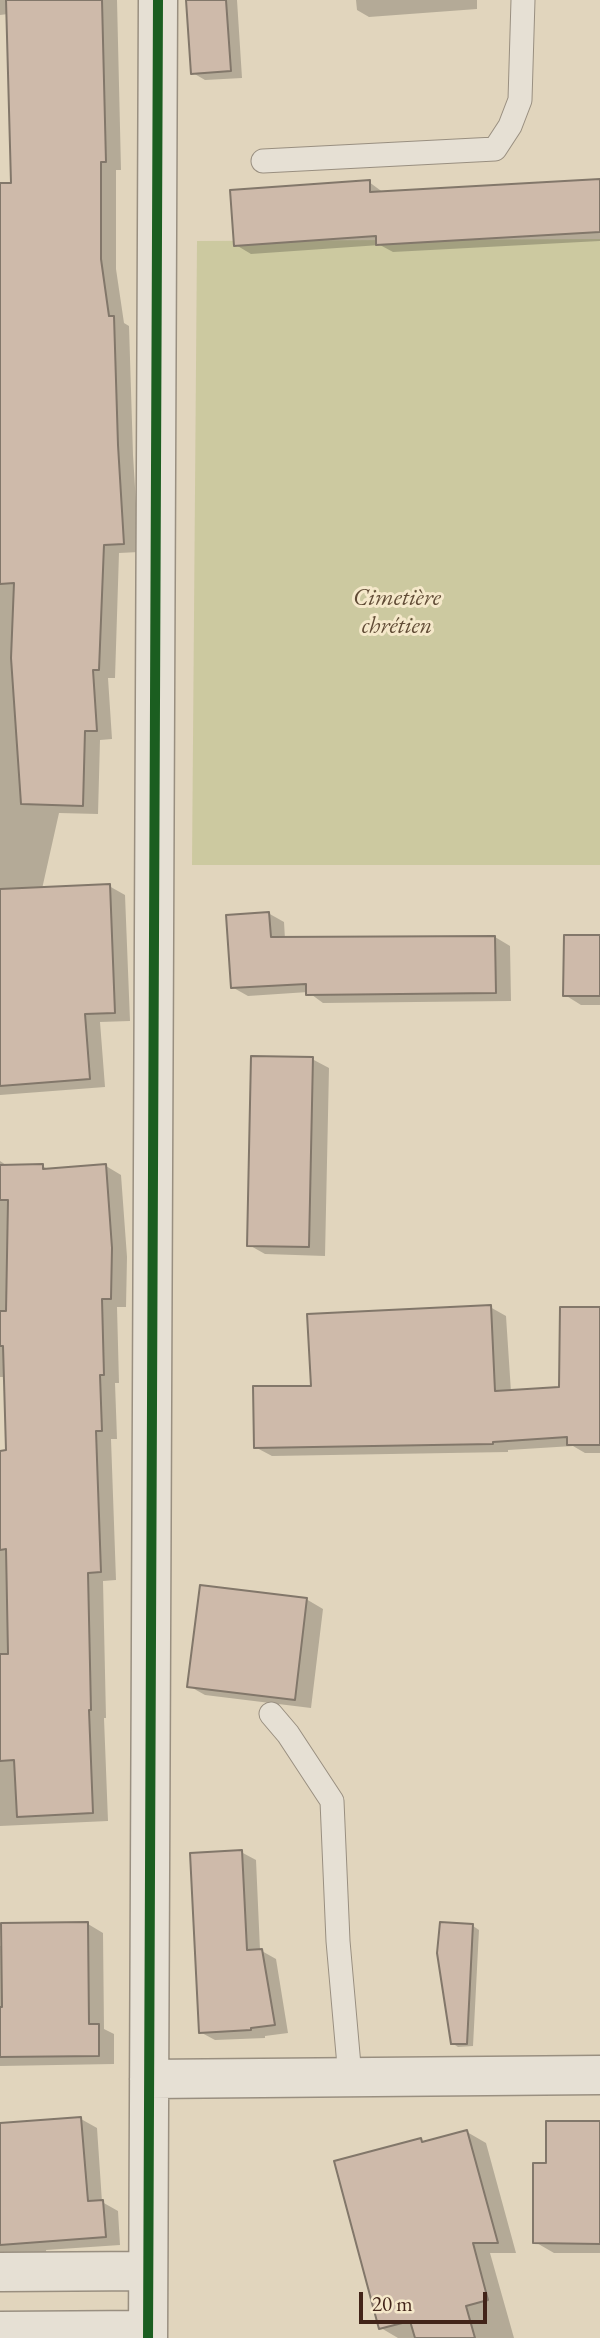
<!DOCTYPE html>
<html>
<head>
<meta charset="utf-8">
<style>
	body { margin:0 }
	#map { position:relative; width:600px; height:2338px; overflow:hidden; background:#e1d5bd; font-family:"EB Garamond",serif }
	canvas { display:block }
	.scale { position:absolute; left:359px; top:2292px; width:128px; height:32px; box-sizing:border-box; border:4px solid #422419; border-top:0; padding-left:9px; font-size:21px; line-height:24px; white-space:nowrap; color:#422419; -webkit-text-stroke:5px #f5e8ca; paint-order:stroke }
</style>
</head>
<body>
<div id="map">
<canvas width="600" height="2338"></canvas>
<div class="scale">20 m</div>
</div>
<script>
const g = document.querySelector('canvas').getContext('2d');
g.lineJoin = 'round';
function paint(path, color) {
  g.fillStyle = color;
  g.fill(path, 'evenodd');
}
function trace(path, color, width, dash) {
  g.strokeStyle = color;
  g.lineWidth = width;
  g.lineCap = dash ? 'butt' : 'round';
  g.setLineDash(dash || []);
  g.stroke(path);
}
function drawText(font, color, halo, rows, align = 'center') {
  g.font = font + ' "EB Garamond",serif';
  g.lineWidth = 6;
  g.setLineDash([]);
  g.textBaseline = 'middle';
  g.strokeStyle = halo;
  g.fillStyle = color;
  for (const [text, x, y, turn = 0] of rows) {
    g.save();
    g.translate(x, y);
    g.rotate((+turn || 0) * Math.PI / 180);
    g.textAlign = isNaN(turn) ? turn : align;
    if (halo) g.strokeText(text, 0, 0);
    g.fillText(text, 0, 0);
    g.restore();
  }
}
const green = new Path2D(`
	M600,239V865H192L197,241Z`);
const shadow = new Path2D(`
	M0,0H117L121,170H116V269L124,323L129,326L133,455L139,552L119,553L115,678H108L112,739L100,740L98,814L59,813L42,889L109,886L125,895L130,1021L100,1022L105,1087L0,1095V184L13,185L8,14L0,15Z
	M188,0H237L242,78L205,80L193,73Z
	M356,0H477V9L369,17L357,10Z
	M600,181V241L393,252L380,245L251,254L236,245L369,182L384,193Z
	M268,913L284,922L285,939L495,937L510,946L511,1001L323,1003L308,992L248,996L232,987Z
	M600,937V1005H581L565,995Z
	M312,1059L329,1068L325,1256L265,1254L249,1245Z
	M0,1161L9,1167L42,1166L50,1170L106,1166L121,1175L127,1257L126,1307H117L119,1383H115L117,1439H111L116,1580L103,1581L106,1718H104L108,1821L0,1826V1452H8L6,1377H0Z
	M490,1307L506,1316L511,1392L561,1389L600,1309V1453H585L573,1446L508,1450V1452L272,1456L255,1447L313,1387Z
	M306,1599L323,1609L311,1708L205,1695L189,1686Z
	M241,1852L256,1860L260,1950L276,1959L288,2033L265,2036V2038L215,2040L200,2032Z
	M88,1924L103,1933L104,2029L114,2034V2064L0,2066V1946Z
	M473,1926L479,1930L473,2046L458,2047L452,2043Z
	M81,2119L97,2128L102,2202L118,2211L120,2245L46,2250L47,2258L0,2260V2125Z
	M600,2123V2253H554L535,2242L548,2164Z
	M467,2132L486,2143L516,2253H490L514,2338H398L381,2328L421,2140L426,2143Z`);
const building = new Path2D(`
	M6,0H102L106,162H101V259L109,316H114L118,445L124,544L104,545L99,670H93L97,731H85L83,806L21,804L11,658L14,583L0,584V183H11Z
	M186,0H226L231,71L191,74Z
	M600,179V232L376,245V236L234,246L230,190L370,180V192Z
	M110,884L115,1013L85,1014L90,1079L0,1086V889Z
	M269,912L271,937L495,936L496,993L306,995V984L231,988L226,915Z
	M564,935H600V996H563Z
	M251,1056L313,1057L309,1247L247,1246Z
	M43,1164V1169L106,1164L112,1248L111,1299H102L104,1375H100L102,1431H96L101,1572L88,1573L91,1710H89L93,1813L17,1817L14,1760L0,1761V1654H8L6,1549L0,1550V1451L6,1450L3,1346H0V1311H6L8,1200H0V1165Z
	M491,1305L495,1391L559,1387L560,1307H600V1445H567V1437L493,1442V1444L254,1448L253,1386H311L307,1314Z
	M200,1585L307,1598L295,1700L187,1687Z
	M242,1850L247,1950L262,1949L275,2025L251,2028V2030L199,2033L190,1853Z
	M88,1922L89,2024H99V2056L0,2057V2007H2L1,1923Z
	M440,1922L473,1924L467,2044H451L437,1953Z
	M81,2117L88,2201L103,2200L106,2237L0,2245V2123Z
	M546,2121H600V2244L533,2243V2163H546Z
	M467,2130L498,2243H473L488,2300L466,2306L475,2338H415L410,2321L379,2329L334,2161L421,2138L422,2142Z`);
const lane = new Path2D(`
	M263,161L495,149L510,126L520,100L523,0
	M271,1714L288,1734L332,1801L338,1941L350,2077`);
const street = new Path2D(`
	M149,2079L600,2075
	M0,2272L148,2271
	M0,2331L148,2330
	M148,2338L158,0`);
const cycleway = new Path2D(`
	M148,2338L158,0`);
const parkNames = [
	["Cimetière",397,598],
	["chrétien",397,626]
];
paint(green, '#ccc9a0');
paint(shadow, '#0003');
paint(building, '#cebaaa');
trace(building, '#82776a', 2);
trace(lane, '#998f80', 25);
trace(street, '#998f80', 41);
trace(lane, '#e6e0d4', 23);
trace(street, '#e6e0d4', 38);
trace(cycleway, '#1b5e20', 10);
drawText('italic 24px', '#604b35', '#f5e8ca', parkNames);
</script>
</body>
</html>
